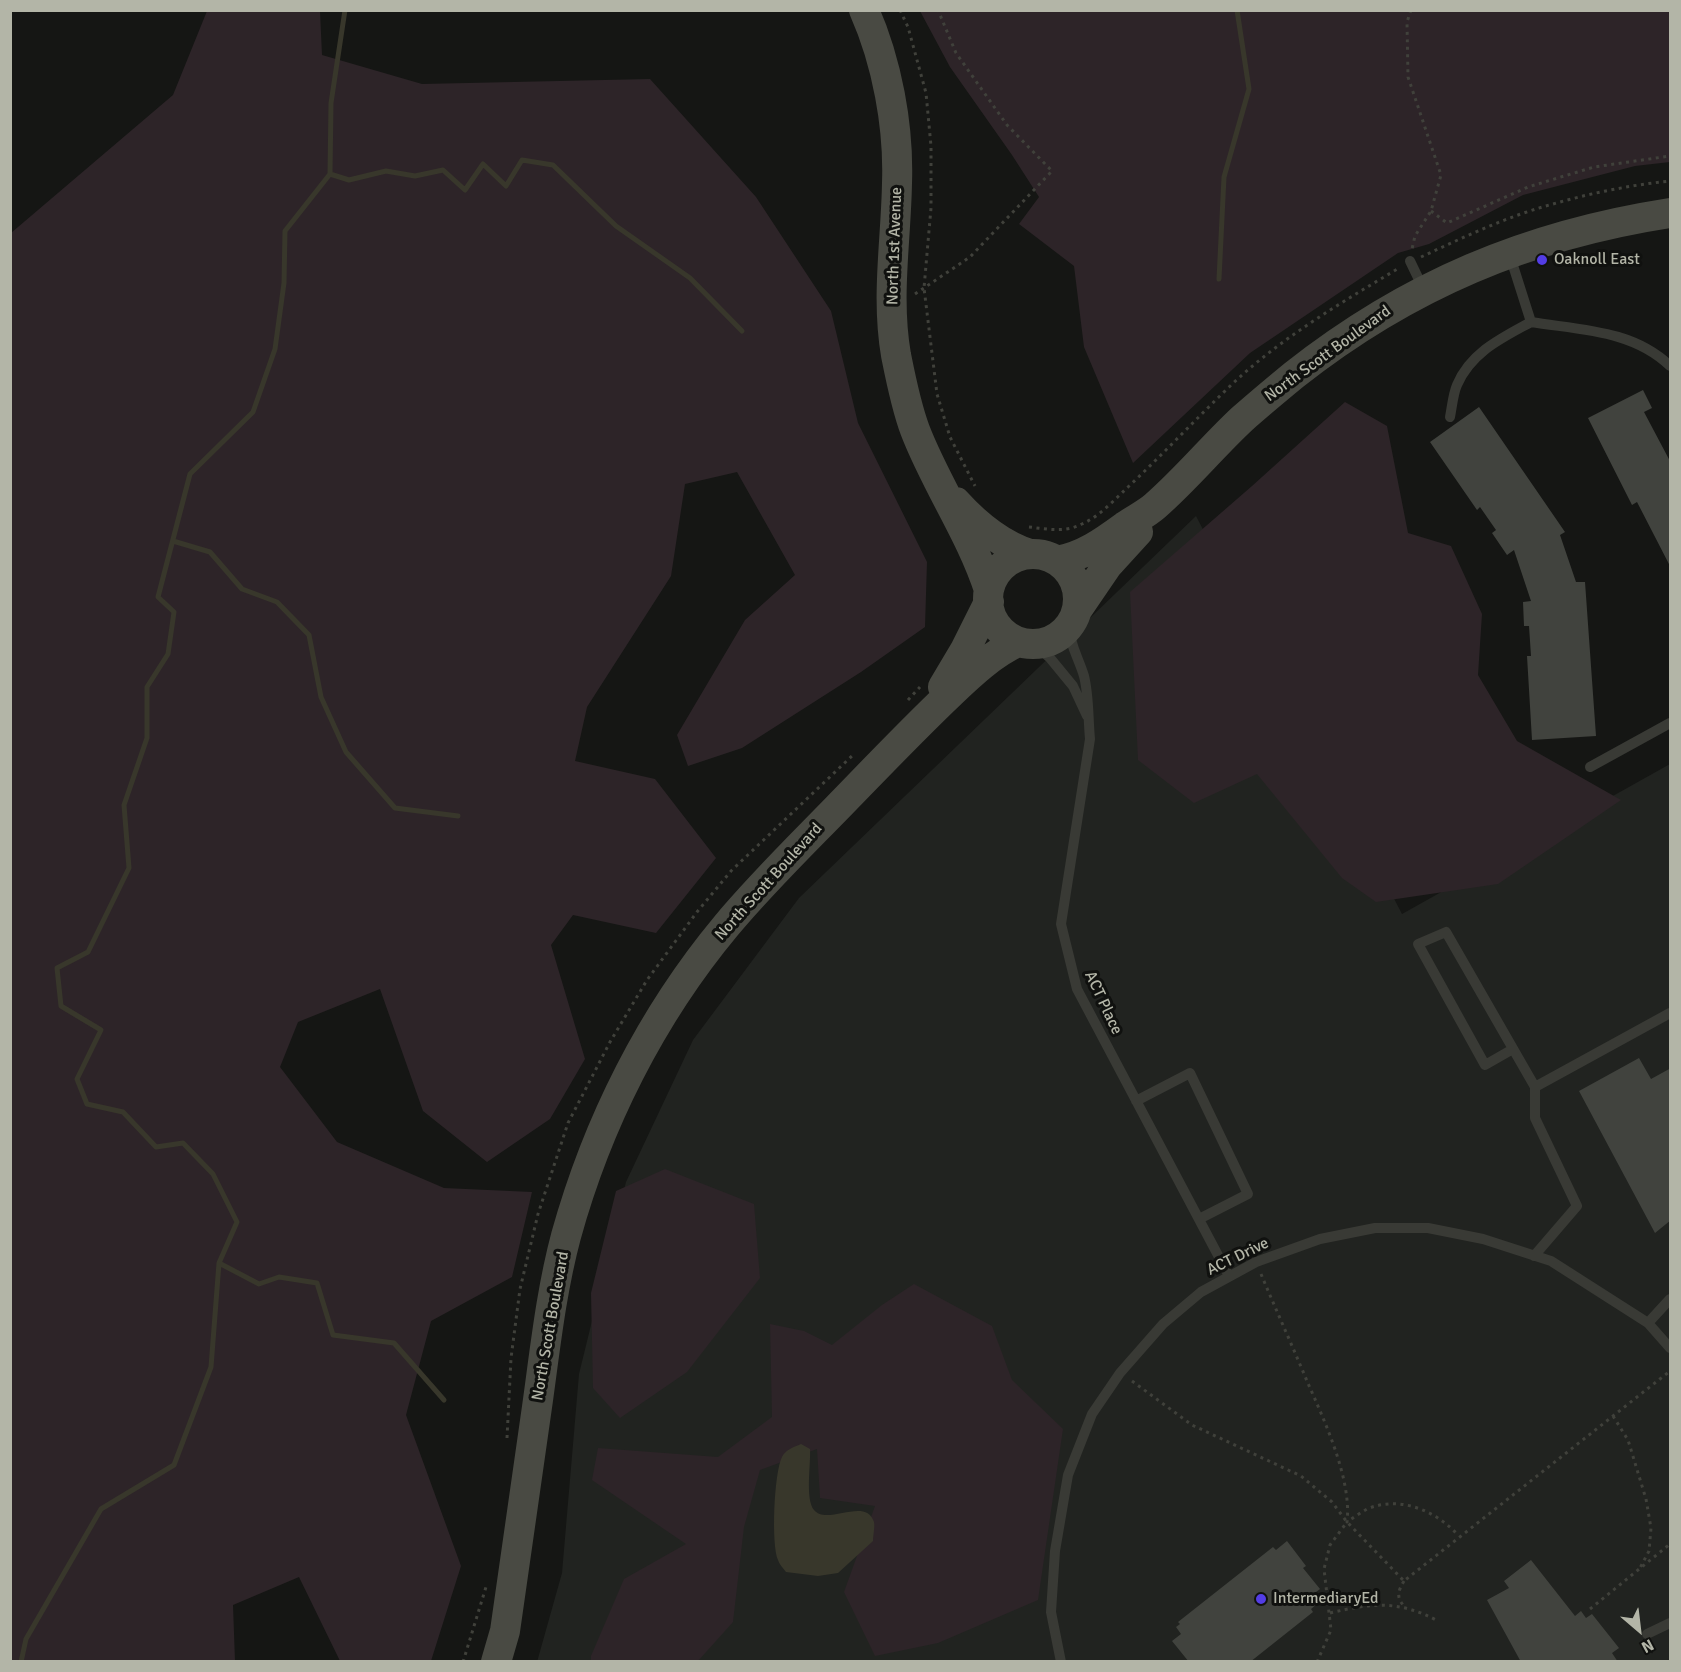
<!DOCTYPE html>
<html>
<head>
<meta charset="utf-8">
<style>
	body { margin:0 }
	#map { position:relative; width:1681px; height:1672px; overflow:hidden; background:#151614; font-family:Signika,sans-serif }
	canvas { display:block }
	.frame { position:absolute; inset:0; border:12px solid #b3b5a7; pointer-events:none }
	.north { position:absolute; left:1609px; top:1600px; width:60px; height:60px; -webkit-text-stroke:4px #10110f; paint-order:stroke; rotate:152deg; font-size:16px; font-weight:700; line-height:24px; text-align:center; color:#b3b5a7 }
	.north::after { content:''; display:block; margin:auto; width:21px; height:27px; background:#b3b5a7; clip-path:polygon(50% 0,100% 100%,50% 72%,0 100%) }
</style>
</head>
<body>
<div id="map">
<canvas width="1681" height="1672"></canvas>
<div class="frame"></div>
<div class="north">N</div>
</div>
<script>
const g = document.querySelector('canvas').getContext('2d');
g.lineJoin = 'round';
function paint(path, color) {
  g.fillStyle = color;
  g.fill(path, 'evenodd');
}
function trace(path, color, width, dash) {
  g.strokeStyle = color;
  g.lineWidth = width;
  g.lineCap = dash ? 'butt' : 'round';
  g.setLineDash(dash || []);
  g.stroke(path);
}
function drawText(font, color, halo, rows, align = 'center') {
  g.font = font + ' Signika,sans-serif';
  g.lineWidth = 6;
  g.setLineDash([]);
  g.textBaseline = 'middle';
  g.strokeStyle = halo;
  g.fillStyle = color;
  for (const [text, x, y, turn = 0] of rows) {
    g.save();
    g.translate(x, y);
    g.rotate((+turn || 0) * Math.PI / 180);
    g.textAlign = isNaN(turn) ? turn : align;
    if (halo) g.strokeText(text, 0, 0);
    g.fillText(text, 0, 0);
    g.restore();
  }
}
const built = new Path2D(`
	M1196,516L1402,914L1670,764V1661L537,1662L562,1573L579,1374L626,1182L693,1040L799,898Z`);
const green = new Path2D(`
	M207,11H320L322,55L422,84L650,79L756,197L831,311L858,423L927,562L925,627L861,672L742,748L688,766L677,735L745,620L795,575L737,472L685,484L671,576L587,707L575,761L655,779L716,858L656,933L573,915L551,945L585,1059L550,1119L487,1162L423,1111L380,989L298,1022L280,1067L337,1142L444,1188L532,1192L512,1277L431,1321L406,1415L461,1566L431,1661H340L299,1577L233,1605L235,1661H11V233L173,95Z
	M920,11H1670V162L1635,166L1523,195L1429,244L1398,253L1250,353L1133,463L1084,347L1074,266L1019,224L1039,197L1012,155L950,67Z
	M1345,402L1387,426L1408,533L1451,546L1482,614L1478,675L1517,741L1621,800L1498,884L1376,902L1342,878L1257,774L1194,803L1138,760L1130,592L1252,486Z
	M665,1169L754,1204L760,1278L687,1372L620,1418L593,1388L591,1293L616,1191Z
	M914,1284L992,1326L1012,1380L1063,1429L1038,1600L938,1643L875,1656L844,1592L875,1506L820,1498L817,1449L760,1470L744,1527L733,1622L698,1661H591V1656L624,1579L686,1544L592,1480L598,1448L718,1457L772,1417L770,1324L804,1331L832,1345L882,1305Z`);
const water = new Path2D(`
	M801,1444L810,1449C811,1464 805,1499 814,1510C827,1526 866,1496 874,1522C875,1527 873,1536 873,1541L838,1573L818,1576L786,1572C783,1568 779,1564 778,1560C771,1544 774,1473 782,1457C785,1450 794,1447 801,1444Z`);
const stream = new Path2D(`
	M345,10L331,103L330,174L285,231L284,283L275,349L253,412L190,474L158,597L174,612L168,654L147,687V738L124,805L129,868L88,952L57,968L61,1006L101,1030L77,1079L87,1104L123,1112L156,1147L183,1143L213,1174L237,1222L219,1263L259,1284L279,1277L317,1283L333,1335L394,1343L444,1400
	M330,174L349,180L386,171L415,176L443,170L465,190L483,164L506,186L522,160L553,165L616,226L690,278L742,331
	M1219,279L1224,177L1249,89L1237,10
	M173,541L210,552L242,589L277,602L309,635L321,697L346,752L395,808L458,816
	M21,1662L26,1639L101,1509L174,1465L211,1367L219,1263`);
const building = new Path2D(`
	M1643,390L1652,408L1644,412L1671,463V568L1637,502L1632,505L1588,418Z
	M1479,407L1565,532L1560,535L1576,582H1585L1596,736L1532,740L1527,656H1531L1529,626H1524L1523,602L1531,601L1514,550L1507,555L1492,533L1496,530L1480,507L1477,510L1430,442Z
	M1639,1058L1651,1079L1671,1068V1220L1655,1233L1579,1091Z
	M1287,1541L1306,1566L1303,1568L1320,1589L1312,1595L1318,1603L1311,1609L1313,1612L1250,1662H1189L1172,1641L1181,1634L1176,1627L1180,1624L1178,1622L1273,1547L1276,1550Z
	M1531,1560L1575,1616L1581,1611L1586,1618L1592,1614L1619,1648L1612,1653L1618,1662H1521L1487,1600L1509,1588L1504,1581Z`);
const path = new Path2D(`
	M900,10L908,27L926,93L931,146V208L924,288L937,394L950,437L975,486
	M1411,10L1407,22L1408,77L1441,175L1431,211L1415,236L1412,249
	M1431,211L1447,223L1528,187L1594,167L1670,156
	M1421,257C1464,237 1508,216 1553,204C1591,193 1631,185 1670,181
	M915,294L970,257L1052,171L1007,125L956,53L938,10
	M1029,527C1047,529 1065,533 1082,524C1100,516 1114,500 1128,487C1162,455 1194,421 1228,388C1279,339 1339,304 1399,268
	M908,700L920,687
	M1261,1274C1276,1310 1292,1345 1307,1381C1324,1420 1352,1479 1347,1522C1353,1518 1360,1513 1367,1509C1400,1495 1436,1511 1458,1535
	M1132,1381L1192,1425L1301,1476L1332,1502L1347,1522L1404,1581L1670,1371
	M1613,1416L1628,1440L1646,1499L1651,1528L1649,1551L1640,1568
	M507,1438L511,1358L520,1289L538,1214L568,1123L610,1042L647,980L697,912L731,871L854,754
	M1404,1581C1398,1591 1396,1597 1404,1606
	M1590,1609L1670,1544
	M1330,1613C1372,1603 1399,1600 1438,1621
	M463,1662L486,1587
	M1317,1662L1331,1630L1324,1569L1330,1545L1347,1522`);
const service = new Path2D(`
	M1410,261L1423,288
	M1531,322C1580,330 1633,330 1670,366
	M1450,417C1452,407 1453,394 1457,385C1471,352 1502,338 1531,322L1510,256
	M1069,626C1069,643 1079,659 1084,676C1089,696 1088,718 1090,739L1061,924L1077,989L1229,1276
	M1034,644L1050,658L1073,686L1087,716
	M1590,767L1670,723
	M1513,1049L1485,1065L1418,944L1446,932C1476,984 1505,1035 1535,1087
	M1136,1101L1190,1073L1248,1194L1199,1219
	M1534,1256L1577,1206L1535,1118V1087L1670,1013
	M1648,1323L1670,1299
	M1647,1634L1670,1623
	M1061,1662L1051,1612L1055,1551L1068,1475L1092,1414L1120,1373L1163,1324L1201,1292L1256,1262L1320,1239L1375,1228H1428L1483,1239L1551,1261L1648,1323L1670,1348`);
const secondary = new Path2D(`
	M864,10C887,62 899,126 897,183C896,241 886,297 896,355C901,380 906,406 915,430C936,485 971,534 989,590
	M956,502C976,524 1002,545 1030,554
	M988 599a45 45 0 1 1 90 0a45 45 0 1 1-90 0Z
	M1057,561C1084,556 1103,542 1125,526C1135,519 1146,514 1155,506C1186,479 1212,447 1242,419C1259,404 1277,389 1294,375C1408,285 1528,235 1670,213
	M1077,610L1107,566L1138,532
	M943,687L965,650L989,602
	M496,1662L505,1631C516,1557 526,1482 537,1407C545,1350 551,1292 566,1236C597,1124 651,1016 726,926C760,885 799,847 837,808C874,770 912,730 951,693C971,674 992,654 1018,642`);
const markers = [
	[1542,260,6,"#533de5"],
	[1261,1599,6,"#533de5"]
];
const streetNames = [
	["North 1st Avenue",895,246,-88],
	["North Scott Boulevard",1328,354,-36],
	["North Scott Boulevard",769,882,-48],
	["ACT Place",1103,1003,65],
	["ACT Drive",1238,1257,-26],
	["North Scott Boulevard",551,1326,-80]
];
const poiNames = [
	["Oaknoll East",1554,260],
	["IntermediaryEd",1273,1599]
];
paint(built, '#212320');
paint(green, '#2d2428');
paint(water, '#38372b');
trace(stream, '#38372b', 5);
paint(building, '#41433e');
trace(path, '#40413b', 3, [3, 4.5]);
trace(service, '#393a35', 10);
trace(secondary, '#494a43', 30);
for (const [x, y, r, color] of markers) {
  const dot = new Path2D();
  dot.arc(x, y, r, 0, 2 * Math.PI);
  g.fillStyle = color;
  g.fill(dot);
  trace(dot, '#10110f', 2);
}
drawText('16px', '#b3b5a7', '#10110f', streetNames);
drawText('16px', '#b3b5a7', '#10110f', poiNames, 'left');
</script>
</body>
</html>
